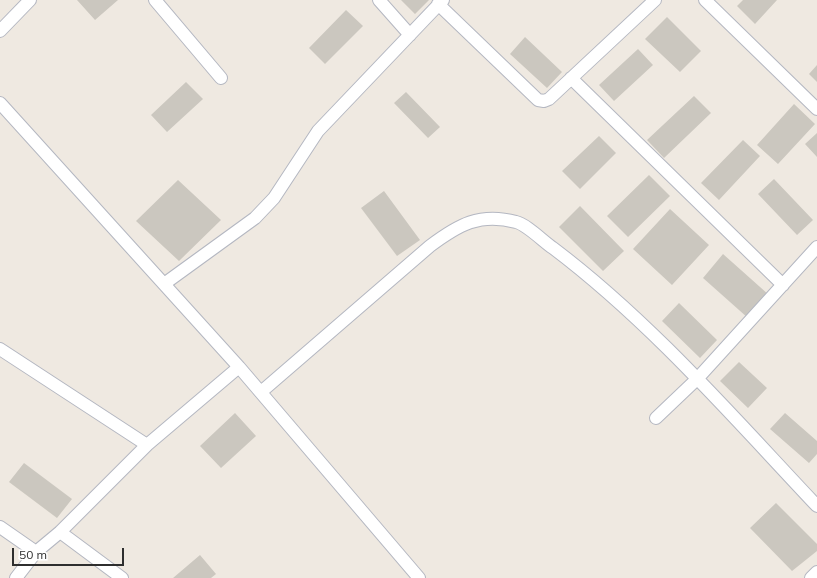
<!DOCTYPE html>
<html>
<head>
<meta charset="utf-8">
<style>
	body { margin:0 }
	#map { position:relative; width:817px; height:578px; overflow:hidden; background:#efe9e1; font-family:Mulish,sans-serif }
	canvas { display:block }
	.scale { position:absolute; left:12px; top:548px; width:112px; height:18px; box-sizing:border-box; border:2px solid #2e2e2e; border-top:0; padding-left:5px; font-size:12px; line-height:14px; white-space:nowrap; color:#2e2e2e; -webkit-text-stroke:3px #fff; paint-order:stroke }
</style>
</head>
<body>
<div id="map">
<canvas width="817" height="578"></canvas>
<div class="scale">50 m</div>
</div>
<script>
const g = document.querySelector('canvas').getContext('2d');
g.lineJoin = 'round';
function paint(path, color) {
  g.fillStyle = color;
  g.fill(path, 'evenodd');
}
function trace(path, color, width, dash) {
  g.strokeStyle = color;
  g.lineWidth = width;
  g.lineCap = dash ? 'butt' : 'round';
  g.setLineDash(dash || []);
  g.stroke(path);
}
const building = new Path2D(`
	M77,0H118L95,20Z
	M401,0H429L415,14Z
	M743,0H777L755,24L737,6Z
	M346,10L363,26L325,64L309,48Z
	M667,17L701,51L680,72L645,39Z
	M525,37L562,72L547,88L510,54Z
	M638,49L653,65L614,101L599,85Z
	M817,65V82L809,74Z
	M186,82L203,99L167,132L151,115Z
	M406,92L440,127L428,138L394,103Z
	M694,96L711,113L664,158L647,140Z
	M794,104L815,124L778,164L757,145Z
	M817,133V157L805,144Z
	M599,136L616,153L580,189L562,171Z
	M743,140L760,156L719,200L701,183Z
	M649,175L670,196L628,237L607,216Z
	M774,179L813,220L797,235L758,194Z
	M178,180L221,220L179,261L136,221Z
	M384,191L420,240L397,256L361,208Z
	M580,206L624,251L603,271L559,227Z
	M670,209L709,245L672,285L633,249Z
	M723,254L769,295L748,318L703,278Z
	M679,303L717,340L700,358L662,321Z
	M739,362L767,388L748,408L720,381Z
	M235,413L256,436L221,468L200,446Z
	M785,413L817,441V454L809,463L770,429Z
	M24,463L72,499L57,518L9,482Z
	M776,503L817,544V551L792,571L750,528Z
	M200,555L216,574L211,578H173Z`);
const minor = new Path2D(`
	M155,0L221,78
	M379,0L410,35
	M705,0L817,109
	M438,4L538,100L544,101L549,99L655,0
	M0,31L30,0
	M571,78L783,285
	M0,103L239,367L419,578
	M164,284L255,218L274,198L318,131L443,0
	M0,349L147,445
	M261,392L430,246C458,225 480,212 516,222C526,224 544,242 553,248C651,322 733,417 817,506
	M656,418L697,379L817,247
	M0,527L36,552
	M60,532L122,578
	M16,578L36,552L60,532L147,445L239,367
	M811,578L817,572`);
paint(building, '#cbc7bf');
trace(minor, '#b4b7c1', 14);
trace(minor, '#fff', 12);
</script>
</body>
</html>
